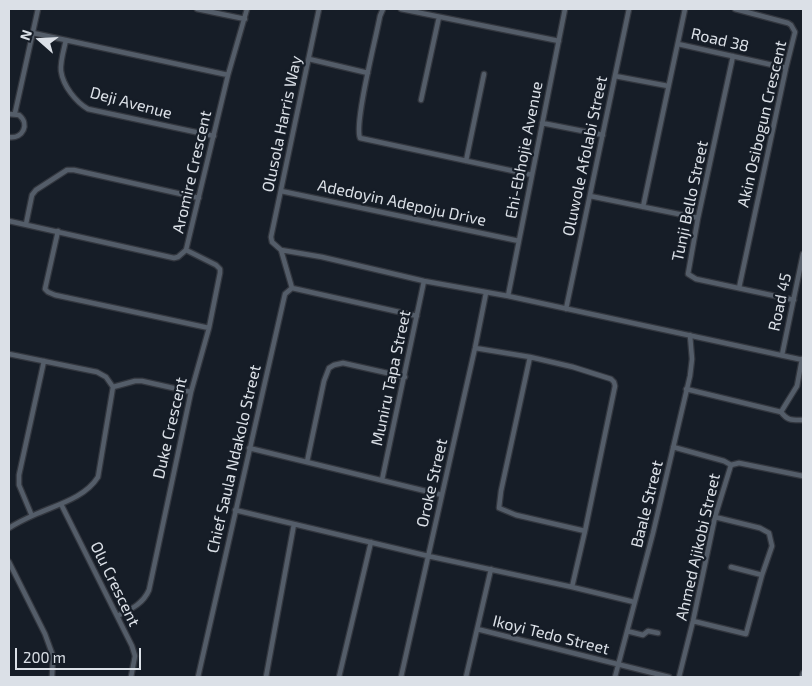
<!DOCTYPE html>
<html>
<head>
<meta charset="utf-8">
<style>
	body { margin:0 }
	#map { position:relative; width:812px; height:686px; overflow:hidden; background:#161d27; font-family:"Exo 2",sans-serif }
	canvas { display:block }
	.frame { position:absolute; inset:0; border:10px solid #dbe0e7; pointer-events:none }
	.north { position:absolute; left:15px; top:15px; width:50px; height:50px; -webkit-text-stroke:4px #161d27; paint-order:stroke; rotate:289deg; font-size:14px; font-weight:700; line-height:20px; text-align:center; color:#dbe0e7 }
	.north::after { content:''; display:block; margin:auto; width:18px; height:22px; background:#dbe0e7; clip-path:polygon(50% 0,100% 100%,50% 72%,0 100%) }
	.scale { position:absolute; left:15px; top:648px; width:126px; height:22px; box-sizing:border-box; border:2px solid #dbe0e7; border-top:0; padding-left:6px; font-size:15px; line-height:18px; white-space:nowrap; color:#dbe0e7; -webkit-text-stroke:4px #161d27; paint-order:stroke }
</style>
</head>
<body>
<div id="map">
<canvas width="812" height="686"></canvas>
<div class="frame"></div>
<div class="north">N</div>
<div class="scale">200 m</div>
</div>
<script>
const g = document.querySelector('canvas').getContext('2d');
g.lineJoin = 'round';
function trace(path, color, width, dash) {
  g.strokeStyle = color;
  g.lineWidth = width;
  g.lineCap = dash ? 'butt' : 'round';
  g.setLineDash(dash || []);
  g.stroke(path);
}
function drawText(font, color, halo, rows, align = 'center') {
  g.font = font + ' "Exo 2",sans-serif';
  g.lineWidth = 4.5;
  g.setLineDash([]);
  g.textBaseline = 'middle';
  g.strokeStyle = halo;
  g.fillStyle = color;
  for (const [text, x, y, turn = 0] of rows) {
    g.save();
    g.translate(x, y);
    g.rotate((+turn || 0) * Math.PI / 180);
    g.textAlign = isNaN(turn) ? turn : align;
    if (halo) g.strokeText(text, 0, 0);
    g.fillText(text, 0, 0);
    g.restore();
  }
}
const minor = new Path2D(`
	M197,9L245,19
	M319,9L271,237L272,242L281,250L322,257L424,281L508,296L803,360
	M383,9L380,16C376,38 354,123 360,138L532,175
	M401,9L559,41
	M735,9L788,23L791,25L795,32L786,68L739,288
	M33,33L228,75
	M66,40C64,49 60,62 61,71C63,86 76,102 88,109L214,136
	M678,44L786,68
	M733,56L698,218L688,274L696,279L794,300
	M309,59L368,73
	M615,76L668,86
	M421,100L439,17
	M15,113L38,9
	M9,114L19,115C30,124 23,139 9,137
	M542,123L603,135
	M466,161L484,74
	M281,191L519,241
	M590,196L698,218
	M643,207L685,9
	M9,221L174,258L178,257L186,250L228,75L247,9
	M26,224L32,195L36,190L67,170H74L199,198
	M58,231L45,289L48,292L55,295L209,328
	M292,288L417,316
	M508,296L565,9
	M566,309L629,9
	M475,348L530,357L501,491L499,508L516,515L585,531
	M9,354L97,372L106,377L113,387L98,477C85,498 56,505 34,515C25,519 17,523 9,528
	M782,355L803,254
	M530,357L573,367L611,379L614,382L615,386L585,531L572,587
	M113,387L135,381H142L191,392
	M686,389L781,412L797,386L802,359
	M781,412C788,421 792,420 803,420
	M673,447L724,461L731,465
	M249,448L442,495
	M307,462L324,381L329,368L334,365L343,363L405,377
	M382,480L424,281
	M61,504L132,646L135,656L131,677
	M235,510L428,556L572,587L634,602
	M32,516L19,485V475L44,361
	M9,562L45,634L53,656L52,677
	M731,567L762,575
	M117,616C131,609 143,604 149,590L191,392L209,328L220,273V269L216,265L186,250
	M693,621L746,634L762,575L772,546L769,533L760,528L715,517
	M477,629L669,677
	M627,631L643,635L648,631L658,633
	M198,677L285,294L292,288L281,250
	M266,677L294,524
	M339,677L371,542
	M401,677L475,348L486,293
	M466,677L491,569
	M615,677L653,533L690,376L692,359L690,335
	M679,677L693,621L715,517L731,465L739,463L803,476
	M802,677L803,673`);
const streetNames = [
	["Road 38",720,40,13],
	["Deji Avenue",131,103,15],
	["Olusola Harris Way",282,124,-78],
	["Akin Osibogun Crescent",762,124,-77],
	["Ehi-Ebhojie Avenue",524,150,-79],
	["Oluwole Afolabi Street",585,156,-78],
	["Aromire Crescent",192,172,-77],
	["Tunji Bello Street",690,201,-78],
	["Adedoyin Adepoju Drive",402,203,12],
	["Road 45",780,302,-78],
	["Muniru Tapa Street",391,378,-78],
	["Duke Crescent",170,428,-77],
	["Chief Saula Ndakolo Street",234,459,-77],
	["Oroke Street",432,483,-77],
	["Baale Street",647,504,-76],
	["Ahmed Ajikobi Street",698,547,-77],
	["Olu Crescent",115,584,64],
	["Ikoyi Tedo Street",551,635,14]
];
trace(minor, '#33373f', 7);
trace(minor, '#545d69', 4.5);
drawText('16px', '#dbe0e7', '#161d27', streetNames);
</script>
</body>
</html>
